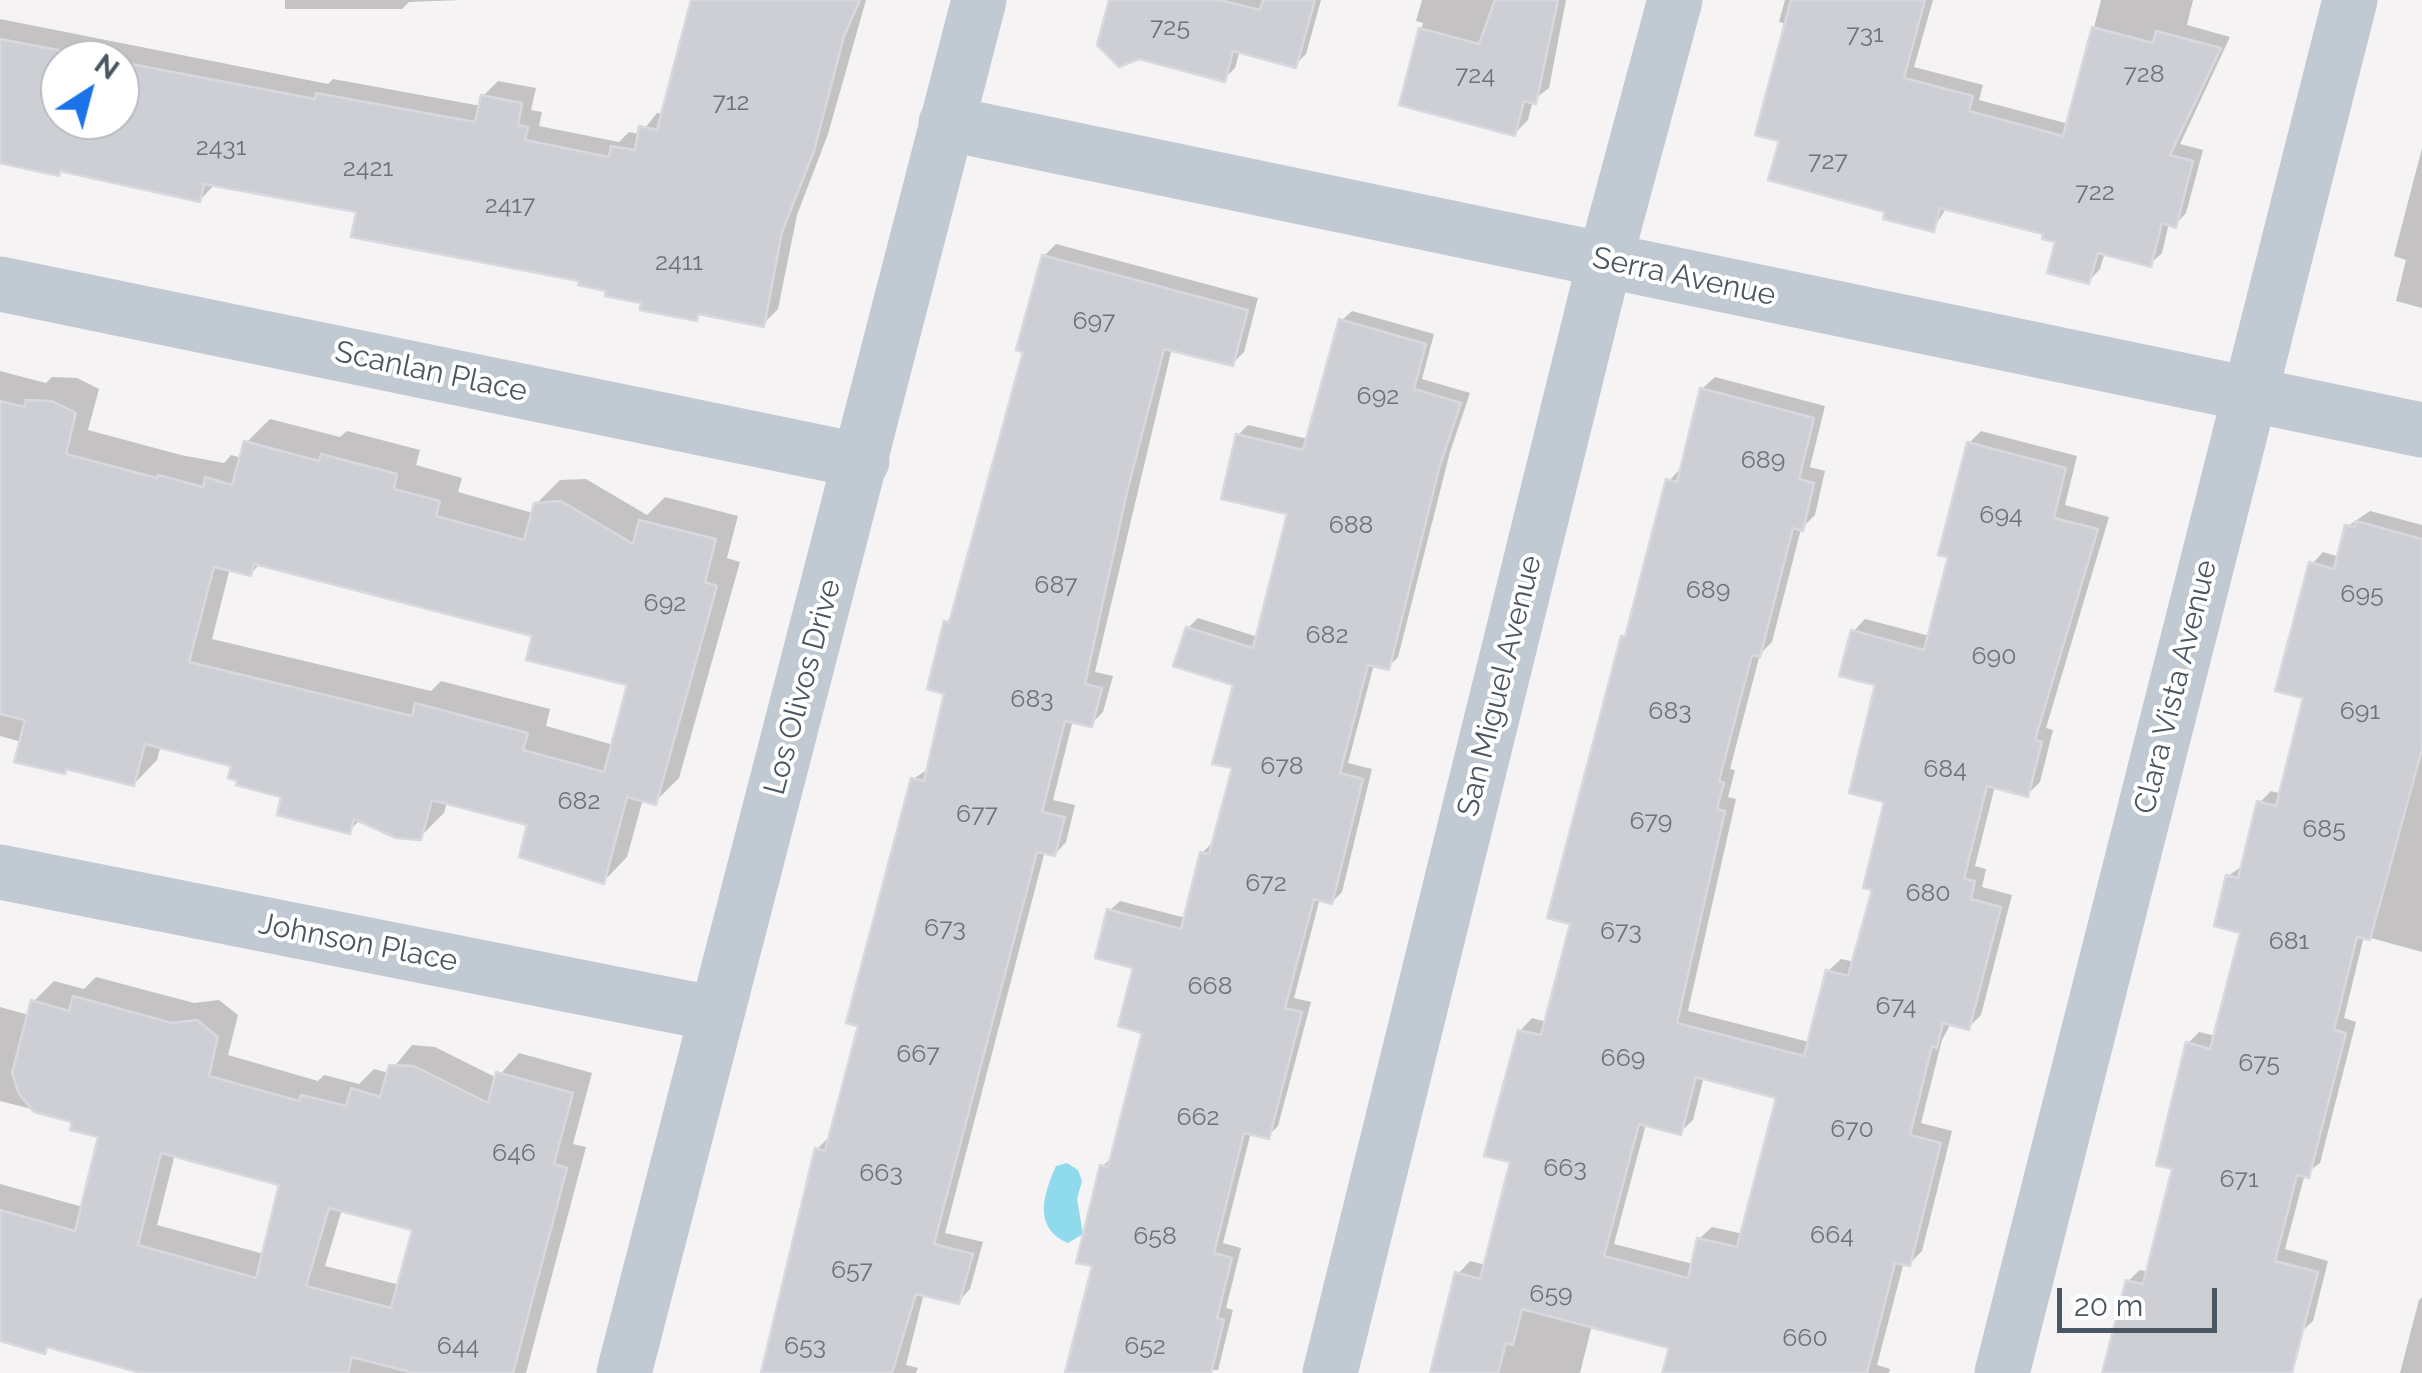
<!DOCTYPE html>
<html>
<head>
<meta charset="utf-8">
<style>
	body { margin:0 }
	#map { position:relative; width:2422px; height:1373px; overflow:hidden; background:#f5f3f3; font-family:Raleway,sans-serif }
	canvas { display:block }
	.north { position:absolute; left:40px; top:40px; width:100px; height:100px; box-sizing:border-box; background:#fff; border:2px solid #b7bbc0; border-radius:50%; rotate:36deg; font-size:28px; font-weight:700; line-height:40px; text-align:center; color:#4a5661 }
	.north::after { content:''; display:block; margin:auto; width:35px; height:45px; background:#1a73e8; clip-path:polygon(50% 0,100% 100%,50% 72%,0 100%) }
	.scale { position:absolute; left:2057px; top:1288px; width:160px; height:45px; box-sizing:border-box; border:5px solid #4a5661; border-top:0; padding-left:12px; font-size:30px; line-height:35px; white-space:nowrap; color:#4a5661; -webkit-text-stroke:8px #fff; paint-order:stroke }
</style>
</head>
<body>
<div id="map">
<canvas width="2422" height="1373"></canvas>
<div class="north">N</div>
<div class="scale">20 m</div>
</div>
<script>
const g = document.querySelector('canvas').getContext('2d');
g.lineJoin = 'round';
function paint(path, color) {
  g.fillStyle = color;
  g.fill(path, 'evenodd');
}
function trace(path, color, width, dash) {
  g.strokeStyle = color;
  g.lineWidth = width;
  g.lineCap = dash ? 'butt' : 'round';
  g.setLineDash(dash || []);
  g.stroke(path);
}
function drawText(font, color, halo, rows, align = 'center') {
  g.font = font + ' Raleway,sans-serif';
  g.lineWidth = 8;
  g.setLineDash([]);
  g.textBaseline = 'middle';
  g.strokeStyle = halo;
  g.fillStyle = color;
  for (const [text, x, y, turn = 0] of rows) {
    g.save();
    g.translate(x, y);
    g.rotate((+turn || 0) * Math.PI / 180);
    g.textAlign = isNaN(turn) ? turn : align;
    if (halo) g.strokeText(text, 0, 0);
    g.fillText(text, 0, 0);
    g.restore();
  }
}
const water = new Path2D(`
	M1067,1163L1078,1170L1082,1181L1077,1199L1083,1234L1068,1243C1033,1228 1043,1195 1056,1166Z`);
const shadow = new Path2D(`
	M285,0H461L409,2L402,9H285Z
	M712,0H866L828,134L797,215L778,309L763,324L702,313L696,318L359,210L215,184L200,200L62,169L58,173L0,118V19L328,84L333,79L481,106L483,96L498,81L536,88L531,110L542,112L539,126L619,142L629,132L640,134L657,113L664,114ZM60,60H120V120H60Z
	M1112,0H1321L1306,54L1295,65L1240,50L1235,68L1224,79Z
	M1422,0H1566L1549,88L1533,100L1528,120L1515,133L1402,104L1423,23L1416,21Z
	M1785,0H1933L1914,67L1983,85L1979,100L2069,124L2101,0H2193L2187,25L2230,37L2180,144L2203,150L2186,213L2175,225L2169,223L2162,253L2150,264L2105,252L2100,269L2089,281L2058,240L2046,232L1947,207L1933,229L1782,139L1787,24L1779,22Z
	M2422,148V308L2396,301L2406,260L2394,256Z
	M1056,244L1258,298L1244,352L1232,364L1172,348L1095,672L1113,676L1103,712L1091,724L1073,720L1053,800L1075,805L1066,842L1055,854L1045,851L945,1233L983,1242L970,1289L958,1302L924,1293L906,1365L918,1368L916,1373H762L817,1149L829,1137L861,1025L913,779L930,768L947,692L946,622L954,614L1026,351L1044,256Z
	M1352,311L1434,334L1422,379L1470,393L1450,452L1398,657L1388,667L1374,664L1348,763L1372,769L1342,892L1332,902L1320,898L1294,998L1311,1002L1278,1126L1268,1136L1251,1132L1223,1243L1241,1248L1226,1308L1233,1310L1218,1370L1068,1373L1095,1264L1103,1166L1114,1155L1145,1031L1136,966L1109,911L1120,901L1186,918L1202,853L1212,843L1236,767V683L1188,628L1198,618L1258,637L1290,512L1238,435L1248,425L1308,439L1341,321Z
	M0,371L46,383L52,377L77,378L99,389L88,430L181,455L224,463L231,455L242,458L246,443L270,419L340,437L347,431L420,450L416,465L462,478L458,492L533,513L536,504L560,480L586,479L647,515L665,497L738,516L727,558L740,562L679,778L655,802L643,799L627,857L604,881L530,823L447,802L444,813L420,837L361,819L349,831L234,764L161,745L157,760L134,784L69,767L64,772L22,742L0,736ZM261,563L535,634L630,683L614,745L546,726L550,709L441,681L431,691L212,639L230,568L250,574Z
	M1715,377L1825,406L1810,467L1825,471L1815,515L1801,529L1772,642L1760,654L1730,769L1735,770L1728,797L1736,799L1688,1011L1809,1042L1828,971L1841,959L1855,962L1875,889L1887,800L1878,683L1853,632L1865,619L1930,636L1951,555L1969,443L1981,431L2077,456L2065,505L2109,517L2046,728L2053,730L2040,782L2028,794L1995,786L1975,866L1986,869L1982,887L2012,895L1981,1015L1969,1027L1951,1023L1942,1040L1921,1123L1952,1131L1922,1251L1909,1264L1904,1262L1877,1365L1890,1369L1889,1373H1665L1672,1346L1592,1325L1580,1373H1432L1458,1274L1470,1261L1486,1265L1513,1161L1520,1031L1532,1018L1547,1022L1573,922L1623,637L1629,631L1669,481L1681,468L1702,389ZM1704,1076L1779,1096L1743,1234L1712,1227L1699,1239L1693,1264L1614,1244L1646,1124L1680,1132L1693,1120Z
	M2370,511L2422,525V952L2364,936L2344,1018L2356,1022L2320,1163L2305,1174L2285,1249L2328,1261L2313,1321L2301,1332L2281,1373H2104L2128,1281L2140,1270L2149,1272L2175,1167L2188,1043L2199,1032L2216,1036L2243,931L2228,876L2244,865L2259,803L2271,791L2282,794L2306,696L2312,564L2323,552L2340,557L2348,526Z
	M96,977L194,1003L219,1000L238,1015L228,1055L318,1081L324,1075L359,1084L374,1069L389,1073L412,1045L435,1047L497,1078L519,1053L592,1073L573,1144L586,1147L526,1373H146L50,1346L44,1351L0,1339V1184L83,1207L101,1135L75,1120L0,1101V1007L29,1015L33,1002L54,981L84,989ZM175,1154L282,1183L264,1254L157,1225ZM342,1209L415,1228L400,1285L325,1266Z
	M2422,1297V1373H2400L2419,1300Z`);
const building = new Path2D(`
	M691,0H860L844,36L814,151L782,232L764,327L698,314L697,321L640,310L641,303L605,296L606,291L578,285L579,281L351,237L356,212L204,184L200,202L60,171L59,176L0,163V39L110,60H60V120H120V62L315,99L316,93L475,122L481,95L522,103L518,125L528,127L525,140L609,157L611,146L635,150L639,126L657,130Z
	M1109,0H1220L1260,10L1263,0H1315L1296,68L1233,51L1225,82L1139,59L1119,67L1097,45Z
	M1495,0H1558L1536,104L1524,101L1515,136L1399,105L1419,28L1479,44Z
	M1791,0H1925L1904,78L1973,96L1969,111L2063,136L2092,27L2153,43L2156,31L2221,48L2170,155L2193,161L2176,228L2162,223L2151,267L2098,253L2089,284L2047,273L2055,242L2042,239L2043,234L1940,208L1934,232L1883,219L1885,212L1768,180L1779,141L1755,135Z
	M1042,255L1248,310L1233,366L1164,349L1127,492L1085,684L1102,688L1092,727L1065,721L1042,812L1065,817L1055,856L1037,852L934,1244L973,1254L959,1304L916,1294L892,1373H761L815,1148L825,1151L858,1026L846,1023L911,778L924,781L944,694L927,689L944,621L949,623L1023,352L1016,350Z
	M1339,319L1426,344L1414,389L1461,403L1440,465L1389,670L1368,665L1340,773L1363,779L1332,904L1314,899L1285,1008L1302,1012L1269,1139L1244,1133L1214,1253L1232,1258L1217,1318L1224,1320L1211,1373H1065L1092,1266L1076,1263L1100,1165L1108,1167L1142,1033L1118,1026L1133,968L1095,958L1107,909L1181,929L1200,852L1209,854L1232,768L1212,764L1233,685L1173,666L1186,627L1253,648L1287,514L1221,499L1236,434L1303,450Z
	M1700,388L1814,418L1799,479L1814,483L1803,531L1793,528L1760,657L1752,655L1719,781L1724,783L1717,809L1725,811L1677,1023L1804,1056L1826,970L1848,976L1872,890L1863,888L1884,802L1849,793L1875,685L1839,676L1851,630L1924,650L1948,557L1938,555L1967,442L2066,468L2054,518L2098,529L2035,740L2042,742L2028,797L1987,786L1964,879L1975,881L1971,899L2001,907L1969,1030L1943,1023L1937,1048L1932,1046L1910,1135L1941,1143L1910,1266L1895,1263L1867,1373H1662L1669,1348L1522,1309L1513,1345L1506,1343L1498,1373H1430L1455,1272L1480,1279L1510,1162L1484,1156L1518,1030L1541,1035L1570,924L1547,918L1621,636L1625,637L1666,479L1677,482ZM1696,1077L1776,1098L1737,1247L1697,1238L1688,1278L1604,1256L1639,1124L1681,1135Z
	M26,400L52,401L76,413L66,454L157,478L158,475L203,487L205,477L232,485L244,441L319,461L321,454L397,474L394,489L440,501L436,516L524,540L534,503L561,501L633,544L639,520L716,539L705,582L717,586L656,805L627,797L604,884L519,857L527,825L432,800L421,840L396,838L354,819L350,834L277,815L281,797L236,785L237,781L228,778L231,766L145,744L134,786L66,769L65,774L14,762L25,720L0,714V401L24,407ZM254,564L532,636L526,660L627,685L604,772L523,750L528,733L415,703L412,716L189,662L214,567L251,576Z
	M2356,521L2422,539V749L2370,940L2357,937L2334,1030L2346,1033L2309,1178L2297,1175L2275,1261L2318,1272L2292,1373H2102L2126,1280L2143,1284L2172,1169L2156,1165L2186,1042L2210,1049L2240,933L2214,926L2226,875L2238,878L2257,801L2276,806L2303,698L2275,691L2309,562L2334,569L2345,525L2354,527Z
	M73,996L172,1023L197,1020L218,1037L209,1076L299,1101L301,1095L346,1106L351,1088L380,1097L389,1065L414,1066L488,1103L496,1072L573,1093L554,1164L567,1168L513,1373H413L352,1357L348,1373H141L47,1347L45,1354L0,1341V1210L75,1231L98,1137L70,1130L72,1122L34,1112L19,1094L12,1073L31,1000L69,1011ZM161,1153L279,1185L256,1278L138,1245ZM329,1208L412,1230L391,1308L306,1286Z`);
const street = new Path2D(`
	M946,123L2422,430
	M0,284L862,461
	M0,872L716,1014
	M624,1373L979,0
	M1330,1373L1605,260L1675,0
	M2002,1373L2350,0`);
const numberNames = [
	["725",1170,27],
	["731",1865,34],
	["728",2144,74],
	["724",1475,75],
	["712",731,102],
	["2431",221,147],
	["727",1828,161],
	["2421",368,168],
	["722",2095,192],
	["2417",510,205],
	["2411",679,262],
	["697",1094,321],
	["692",1378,396],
	["689",1763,460],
	["694",2001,515],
	["688",1351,525],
	["687",1056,585],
	["689",1708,590],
	["695",2362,594],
	["692",665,603],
	["682",1327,635],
	["690",1994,656],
	["683",1032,699],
	["683",1670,711],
	["691",2360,711],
	["678",1282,766],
	["684",1945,769],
	["682",579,801],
	["677",977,814],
	["679",1651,821],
	["685",2324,829],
	["672",1266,883],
	["680",1928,893],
	["673",945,928],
	["673",1621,931],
	["681",2289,941],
	["668",1210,986],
	["674",1896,1006],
	["667",918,1054],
	["669",1623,1058],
	["675",2259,1063],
	["662",1198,1117],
	["670",1852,1129],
	["646",514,1153],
	["663",1565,1168],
	["663",881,1173],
	["671",2239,1179],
	["664",1832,1235],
	["658",1155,1236],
	["657",852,1270],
	["659",1551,1294],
	["660",1805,1338],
	["644",458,1346],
	["653",805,1346],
	["652",1145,1346]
];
const streetNames = [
	["Serra Avenue",1684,277,12],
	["Scanlan Place",431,372,12],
	["San Miguel Avenue",1500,686,-76],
	["Los Olivos Drive",803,687,-75],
	["Clara Vista Avenue",2176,687,-76],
	["Johnson Place",358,943,11]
];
paint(water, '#90daee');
paint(shadow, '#0003');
paint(building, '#cdcfd5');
trace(building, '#d7d9de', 2.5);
trace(street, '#c1cad2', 55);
drawText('25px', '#6b747e', null, numberNames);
drawText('30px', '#4a5661', '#fff', streetNames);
</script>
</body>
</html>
